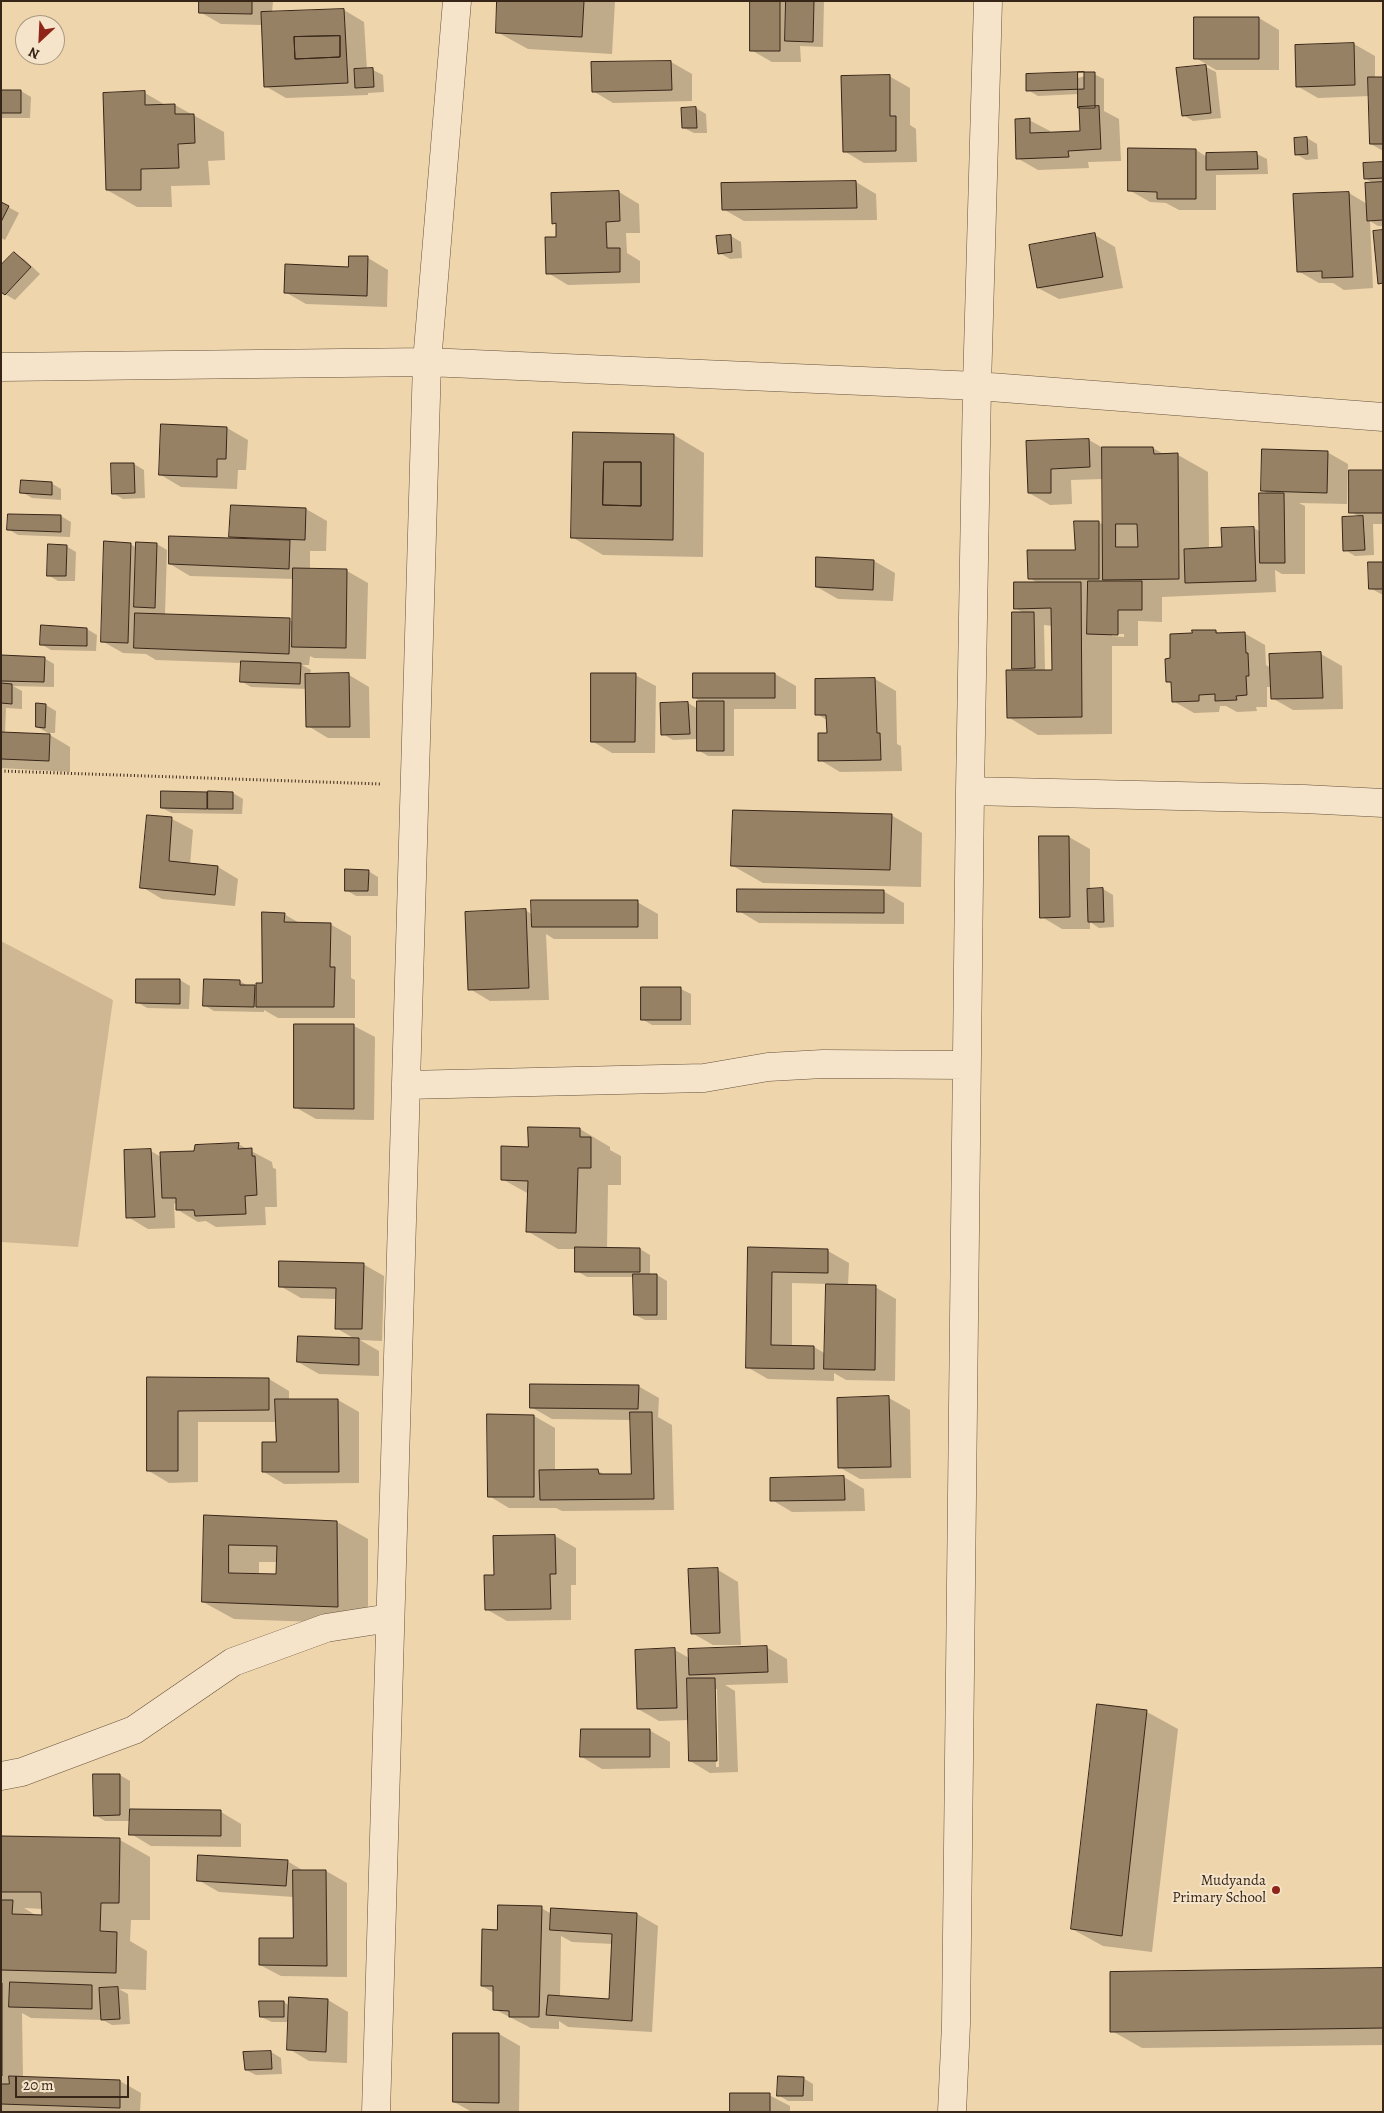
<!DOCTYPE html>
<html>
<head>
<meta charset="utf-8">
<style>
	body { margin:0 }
	#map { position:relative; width:1384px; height:2113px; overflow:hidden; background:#efd5ac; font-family:Alegreya,serif }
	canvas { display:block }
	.frame { position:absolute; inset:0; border:2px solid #372618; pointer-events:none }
	.north { position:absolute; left:15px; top:15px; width:50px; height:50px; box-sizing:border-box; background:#f5e4c9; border:1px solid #a99882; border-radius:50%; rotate:205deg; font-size:14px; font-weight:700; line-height:20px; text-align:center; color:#372618 }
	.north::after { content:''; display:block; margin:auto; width:18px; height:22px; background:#8f2418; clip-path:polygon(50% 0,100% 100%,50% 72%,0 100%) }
	.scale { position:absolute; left:15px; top:2076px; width:114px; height:22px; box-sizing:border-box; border:2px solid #372618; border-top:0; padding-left:6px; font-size:15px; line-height:18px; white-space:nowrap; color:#372618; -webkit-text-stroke:4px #f5e4c9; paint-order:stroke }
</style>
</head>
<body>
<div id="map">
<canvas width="1384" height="2113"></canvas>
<div class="frame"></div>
<div class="north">N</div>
<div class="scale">20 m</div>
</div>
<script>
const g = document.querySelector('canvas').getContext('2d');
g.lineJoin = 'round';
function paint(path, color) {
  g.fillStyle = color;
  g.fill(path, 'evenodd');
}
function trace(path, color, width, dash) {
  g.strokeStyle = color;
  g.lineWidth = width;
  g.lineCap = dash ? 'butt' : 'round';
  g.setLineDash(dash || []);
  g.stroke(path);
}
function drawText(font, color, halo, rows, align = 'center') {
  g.font = font + ' Alegreya,serif';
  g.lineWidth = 4;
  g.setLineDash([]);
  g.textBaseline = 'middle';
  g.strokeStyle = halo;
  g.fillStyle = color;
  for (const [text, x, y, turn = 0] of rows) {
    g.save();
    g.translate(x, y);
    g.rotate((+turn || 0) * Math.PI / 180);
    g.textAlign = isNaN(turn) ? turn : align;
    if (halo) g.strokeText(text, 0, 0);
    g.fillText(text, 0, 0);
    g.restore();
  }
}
const green = new Path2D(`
	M1,941L113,1000L78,1247L1,1242Z`);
const shadow = new Path2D(`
	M200,1H273L272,13L344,10L364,22L367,70H373L383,75L384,92L368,93V95L286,98L265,86L263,25L221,24L200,12Z
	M499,1H615L612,54L528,49L497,32Z
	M751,1H824L823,47L800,46L801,62H772L751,50Z
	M1259,18L1279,30V70H1216L1196,58Z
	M1354,44L1375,56V78H1383V151L1371,144L1370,96L1318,98L1297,86Z
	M671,62L692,74V101L613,103L593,91L592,63Z
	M1206,67L1216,72L1221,118L1193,121L1183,115Z
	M1094,74L1104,79V111L1119,119L1121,161L1088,162L1089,168L1038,170L1017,158L1029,120L1050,131V133L1081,132L1079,94L1038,96L1028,90Z
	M889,76L910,88V125L916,129L917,162L864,163L844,151Z
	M1,91H21L31,97L30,118H1Z
	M145,93L167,106L175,105L224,132L225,160L208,161L210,185L171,186L172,207H137L107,190Z
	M696,108L706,114L707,133H694L684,128L682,109Z
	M1307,138L1317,144L1318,159L1306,160L1296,154Z
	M1196,150L1207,157L1257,154L1267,159L1268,174L1216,175V210H1179L1166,203L1150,202L1129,190Z
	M1383,163V226H1378L1370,221L1373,288L1344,290L1333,283H1319L1298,271L1349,193L1367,204L1374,184L1365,178Z
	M856,182L876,194L877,220L744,221L723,209Z
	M619,192L639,204L640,233H626L627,253L640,261V283L568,285L548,273L557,238V225L553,223Z
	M1,203L19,213L5,240L1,238Z
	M1095,235L1115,247L1123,288L1059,299L1038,288Z
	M731,236L741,242L742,258L730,259L720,253Z
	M14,253L24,259L40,274L15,300L5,294Z
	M368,258L388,270L387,307L306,304L285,292L350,268Z
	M227,428L248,440L246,470H238L237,489L181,487L161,475Z
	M674,435L704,453L703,557L603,555L572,537Z
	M1089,440L1103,448H1153L1165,455H1178L1208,472L1209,549L1223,548L1254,528L1261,532L1269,494L1263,491L1327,452L1348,464L1347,504L1299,503L1305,506V574H1282L1275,570L1276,592L1162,597V622L1138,621V646H1112V734L1038,735L1008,717L1019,671L1014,668L1024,613L1015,608L1038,583L1029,578L1076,551L1098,522L1104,525L1103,479L1071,480L1072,504L1050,505L1029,493L1027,442ZM1044,625L1053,626V671H1045ZM1112,634H1124V637L1112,636Z
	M134,464L144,470L145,498L123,499L113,493V465Z
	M1383,471V524H1373L1374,555L1355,556L1345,550L1360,517L1351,512Z
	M51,483L61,489V500L32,498L22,492Z
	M232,507L306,509L327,521L326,551H310V570L347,571L368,583L366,659L314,658L310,656L309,665H302L311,670L310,675H349L369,687L370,738H328L308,726L307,689L251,687L241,681L242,663L156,660L146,654L123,653L102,641L130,544L137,548L157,544L167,550L165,615L290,620L293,622L294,579L190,576L170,564L230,539Z
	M9,515L61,516L71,522L70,537L18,535L8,529Z
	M66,546L76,552L75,581H58L48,575Z
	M818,559L874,561L895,573L893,601L838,599L817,587Z
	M1383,563V595L1370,588Z
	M87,629L97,635L96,651L51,650L41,644Z
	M1216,631L1221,634L1244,633L1265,645L1266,665L1271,668L1321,654L1342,666L1343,709L1293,710L1272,698V687H1267V707H1256L1257,711L1237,712L1226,706H1220L1219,712L1194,713L1173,701V684L1167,681L1172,660Z
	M1,657L44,658L54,664V687L13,686L22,691V709L6,708L5,734L50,735L70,747V772L1,768Z
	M775,674L796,686V709H734V756H708L698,750V739L673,740L663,734L688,703L698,709L703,703L694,697Z
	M635,675L656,686L655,753H612L592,741Z
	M875,679L896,691L897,744L901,746L902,771L840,772L820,760L828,734L827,720L817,714Z
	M46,705L56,711L55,733H48L37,727Z
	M207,793H233L243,799L242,814L172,813L162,808Z
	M891,815L922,833L921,887L763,883L733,866Z
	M148,817L172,819L193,830L190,865L218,867L238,879L235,906L162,899L142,887Z
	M1069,837L1090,849V890L1103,889L1113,895L1114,927L1099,928L1090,922V929H1062L1042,917Z
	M368,871L378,877V896H356L346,890Z
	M883,891L904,903V924L759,923L739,911Z
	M637,902L658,914V939H554L546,934L549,1000L490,1001L470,989L525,910L533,915Z
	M284,914L301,924H330L351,936V978L355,980V1018H278L264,1010V1012L214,1011L204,1005L240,981L248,986L258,988L263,985Z
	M180,980L190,986L189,1009L147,1008L137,1002Z
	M681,989L691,994V1025H652L642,1019Z
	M295,1025L354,1026L375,1037L374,1120L316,1119L295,1107Z
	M580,1129L610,1147V1150L621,1156V1185H608L607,1249H640L650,1255V1275H657L667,1281V1320H645L635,1315L634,1277H587L577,1271V1249H558L527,1231L529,1194L502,1179L529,1148Z
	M238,1144L272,1162L273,1168L276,1169L277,1207H265L266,1225L216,1227L206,1221L198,1222L178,1210V1206L174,1203L175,1228L148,1229L128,1217L151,1151L161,1157Z
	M749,1249L828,1251L849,1263L848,1286L875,1287L896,1299L895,1381L846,1380L834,1373V1381L768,1379L747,1367ZM792,1283L827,1284L826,1354L814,1347H792Z
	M363,1264L384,1276L382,1341L360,1340L379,1351V1376L319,1374L298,1362L355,1339L336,1328L337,1299L301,1298L280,1286Z
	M148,1379H269L289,1391V1401L338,1400L359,1412V1483L284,1484L264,1472L278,1443L277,1422H198V1482L169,1483L149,1471Z
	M638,1386L659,1398L658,1417L672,1425L674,1510L562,1511L556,1508H509L489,1496L534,1416L555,1428V1471H598L605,1475H633L631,1420L552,1419L531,1407Z
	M889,1398L910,1410L911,1478L860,1479L839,1467L838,1399Z
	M844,1477L864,1489L865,1511L792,1512L772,1500Z
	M205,1516L337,1522L368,1539V1624L234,1619L203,1602ZM259,1562H277V1575H259Z
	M555,1536L576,1548V1585H571V1620L507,1621L486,1609L495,1576L494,1537Z
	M718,1570L738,1582L741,1645H713L692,1633Z
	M766,1647L787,1659L788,1683L725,1685L735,1691L738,1772L710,1773L690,1761L689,1720L659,1721L638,1709L675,1650L689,1658ZM714,1689H717L719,1767H716Z
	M1098,1705L1147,1712L1178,1729L1152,1952L1103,1946L1072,1929Z
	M649,1730L670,1742V1768L602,1769L582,1757Z
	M94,1775H120L130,1781V1811L221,1812L241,1824V1847L151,1846L131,1834V1821H105L95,1815Z
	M1,1837L120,1840L150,1857V1920H131L130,1941L147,1951L146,1990L119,1989L128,1994L130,2024L112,2025L103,2020L31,2018L22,2013L23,2078L120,2081L141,2093L140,2112H1V1902H6L1,1899ZM24,1908L43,1909V1916H37Z
	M287,1861L304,1871H326L347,1883V1977L281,1976L260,1965L294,1939V1897L219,1892L198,1880Z
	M541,1908L552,1914V1909L637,1914L658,1926L652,2032L568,2027L559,2021V2029L531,2028L494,2009V1993L482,1986L498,1931ZM561,1936L572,1942L613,1944L610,2000L560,1997Z
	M1383,1970V2045L1142,2048L1112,2031Z
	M328,2000L348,2012L347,2063L309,2061L289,2049V2022H272L261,2017L284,2002L290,2006Z
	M499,2034L520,2046L519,2112H472L454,2102Z
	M271,2052L281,2058L282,2074L256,2075L246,2070Z
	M803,2078L813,2084V2101H788L778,2095Z
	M769,2095L790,2106V2112H731Z`);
const building = new Path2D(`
	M199,1H252V14L199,13Z
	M497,1H584L582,37L496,33Z
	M750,1H780V51H750Z
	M786,1H814L813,42L785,41Z
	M344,9L348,83L264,87L261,12ZM340,36V57L295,59L294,37Z
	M1194,17H1259V59H1194Z
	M340,36V57L295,59L294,37Z
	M1354,43L1355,85L1296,87L1295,45Z
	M671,61L672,90L592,92L591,62Z
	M1206,65L1211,113L1182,116L1176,68Z
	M373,68L374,87L355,88L354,69Z
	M1078,72H1095V108H1078Z
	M1084,72V89L1026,91V74Z
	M890,75V116H896V151L843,152L841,76Z
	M1368,77H1383V144H1370Z
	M1,90H21V113H1Z
	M145,91V105L175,104V114H194L195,143L178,144L179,168L141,169V190H106L103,93Z
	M1099,106L1101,149L1068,151L1069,157L1016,159L1015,119L1030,118V133L1080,131L1079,107Z
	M696,107L697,128H682L681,108Z
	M1307,137L1308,154L1295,155L1294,138Z
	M1128,148L1196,149V199H1157V192L1128,191Z
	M1257,152L1258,169L1206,170V153Z
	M1383,162V178L1364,179L1363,163Z
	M856,181L857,208L722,210L721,183Z
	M1383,182V220L1367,221L1365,183Z
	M619,191L620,221L606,222L607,248H620V272L546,274L545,237H556V223L552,224L551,193Z
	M1349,192L1353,277L1322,278V271L1297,272L1293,194Z
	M1,202L9,206L1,222Z
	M1383,230V283L1378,284L1373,231Z
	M1095,233L1103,277L1037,288L1029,245Z
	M731,235L732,252L718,254L716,236Z
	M14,252L31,267L5,295L1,292V265Z
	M349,256H368L367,296L284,293L285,264L348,267Z
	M161,424L227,427L226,459H217V477L159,475Z
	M573,432L674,434L673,540L571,538ZM604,462H641V506L603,505Z
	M1089,439L1090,467L1051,469V493H1028L1026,441Z
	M1102,447H1153L1154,454L1178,453L1179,579L1103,580ZM1116,524H1137L1138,547H1116Z
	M1262,449L1328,451L1327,493L1261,491Z
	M604,462H641V506L603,505Z
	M111,463H134L135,493L112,494Z
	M1349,470H1383V513H1349Z
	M21,480L52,482V495L20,493Z
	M1259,493H1284L1285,563H1260Z
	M231,505L306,508L305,540L229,537Z
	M8,514L61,515V532L7,530Z
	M1363,516L1365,550L1343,551L1342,517Z
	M1074,521H1099V579H1028L1027,550H1075Z
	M1254,527L1256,581L1185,583L1184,549L1222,547L1221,528Z
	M169,536L290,540L289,569L169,564Z
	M104,541L131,543L128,643L101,642Z
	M136,542L157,543L155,608L134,607Z
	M48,544L67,545L66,576H47Z
	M816,557L874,560L873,590L816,587Z
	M1368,562H1383V589H1369Z
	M293,568L347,569L346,648L292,647Z
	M1088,581H1142V610H1118V635L1087,634Z
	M1014,582H1081L1082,717L1007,718L1006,670H1052L1051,608L1014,609Z
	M1012,612H1034L1035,668L1012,669Z
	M135,613L290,618L289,654L134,648Z
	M41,625L87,628V646L40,645Z
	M1192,630H1216V633L1245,632L1246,653H1248L1249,676H1246L1247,695L1236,696L1237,700L1215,701V694L1199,695V701L1172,702L1171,682H1166L1165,659L1170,658V634L1192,633Z
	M1321,652L1323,698L1271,699L1269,654Z
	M1,655L45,657L44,682L1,681Z
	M241,661L301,663L300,684L240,682Z
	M349,673L350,727H306L305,674Z
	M591,673H636L635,742H591Z
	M693,673H775V698H693Z
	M875,678L877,733H880L881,760L818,761V733H827L826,715H815V679Z
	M1,683L12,684V704L1,703Z
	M697,701H724V751H697Z
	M688,702L690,734L661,735L660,703Z
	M36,703L46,704L45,728L36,727Z
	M1,732L50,734L49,761L1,759Z
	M161,791L207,792V809L161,808Z
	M208,791L233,792V809H208Z
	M733,810L892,814L890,870L731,866Z
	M147,815L172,817L169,861L218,866L215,895L140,888Z
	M1039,836H1069L1070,917L1040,918Z
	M345,869L369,870L368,891H345Z
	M1103,888L1104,922H1088L1087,889Z
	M737,889L884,890V913L737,912Z
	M531,900H638V927H532Z
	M526,909L529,988L468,990L465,912Z
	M262,912L285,913L284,922L331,923L330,967H335L334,1007H256V983H262Z
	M136,979H180V1004L136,1003Z
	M204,979L240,980V985H255L254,1007L203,1006Z
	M641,987H681V1020H641Z
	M294,1024H354V1109L294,1108Z
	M528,1127L580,1128V1137H591V1168H578L576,1233L526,1232L528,1181L501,1180V1146L528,1147Z
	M239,1143L238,1149L252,1148V1156H255L257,1195L245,1196L246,1214L195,1216L194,1210H176V1198H162L160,1152L194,1151L195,1145Z
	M151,1149L155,1217L126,1218L124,1150Z
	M575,1247L640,1248V1272H575Z
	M748,1247L828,1249V1273L772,1272L771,1345L814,1346V1369L746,1368Z
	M279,1261L364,1263L362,1329H335L336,1288L279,1287Z
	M633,1274H657V1315H634Z
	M826,1284L876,1285L875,1370L824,1369Z
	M298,1336L359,1338V1365L297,1362Z
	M147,1377L269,1378V1410L178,1411V1471H147Z
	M530,1384L639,1385L638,1409L530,1408Z
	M889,1396L891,1467L838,1468L837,1398Z
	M275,1399H338L339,1472H262V1442H276Z
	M630,1412H652L654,1499L540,1500L539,1470L598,1469L599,1474H631Z
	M487,1414L534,1415V1497H488Z
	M844,1476L845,1500L770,1501V1478Z
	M204,1515L337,1521L338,1607L202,1602ZM229,1545L277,1546L276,1574L229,1573Z
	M555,1535L556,1574H550L551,1609L485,1610L484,1575H494L493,1536Z
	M718,1568L720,1633L691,1634L688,1569Z
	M767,1646L768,1672L689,1675L688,1649Z
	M675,1648L677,1708L637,1709L635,1650Z
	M687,1678H715L717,1761H689Z
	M1097,1704L1147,1710L1122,1936L1071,1929Z
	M581,1729H650V1757H580Z
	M93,1774H120V1815L94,1816Z
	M130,1809L221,1810V1836L129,1835Z
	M1,1836L120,1838L119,1903H101L100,1931L117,1932L116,1973L1,1970V1900H13L12,1914L42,1915L41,1892H1Z
	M198,1855L288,1860L286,1886L197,1881Z
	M293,1870H326L327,1966L259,1965V1938H293Z
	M498,1905L542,1906L539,2017H509V2011L493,2010V1986H481L482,1929L497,1930Z
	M551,1908L637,1913L632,2021L546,2015L548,1995L609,1999L612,1934L550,1930Z
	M1383,1968V2028L1110,2032V1972Z
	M10,1982L92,1985V2009L9,2007Z
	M1,1983H2V2076H1Z
	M118,1987L120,2019L101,2020L99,1988Z
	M289,1997L328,1999L326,2052L287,2050Z
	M259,2001H284V2017H260Z
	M453,2033H499V2103L453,2102Z
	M271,2051L272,2069L245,2070L243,2052Z
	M9,2076L120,2080V2108L1,2104V2084H9Z
	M778,2076L804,2077L803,2096H777Z
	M730,2093H770V2112H730Z`);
const path = new Path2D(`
	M1,771L381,784`);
const street = new Path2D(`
	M1,367L427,362L977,386L1383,417
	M970,791L1304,799L1383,803
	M406,1085L704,1078L768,1067L823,1064L966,1065
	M1,1776L22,1772L134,1730L233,1662L326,1628L390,1618
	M376,2112L427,362L457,1
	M952,2112L956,2024L970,791L977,386L988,1`);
const markers = [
	[1276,1890,5,"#8f2418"]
];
const poiNames = [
	["Mudyanda",1266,1881],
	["Primary School",1266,1898]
];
paint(green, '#d0b793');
paint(shadow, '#0003');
paint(building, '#978165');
trace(building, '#372618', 1);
trace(street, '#65523d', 29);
trace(path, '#372618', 3, [1, 2.5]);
trace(street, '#f5e4c9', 28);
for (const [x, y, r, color] of markers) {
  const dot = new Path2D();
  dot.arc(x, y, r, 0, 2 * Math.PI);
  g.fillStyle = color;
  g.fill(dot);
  trace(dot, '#f5e4c9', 2);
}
drawText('15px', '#372618', '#f5e4c9', poiNames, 'right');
</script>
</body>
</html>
